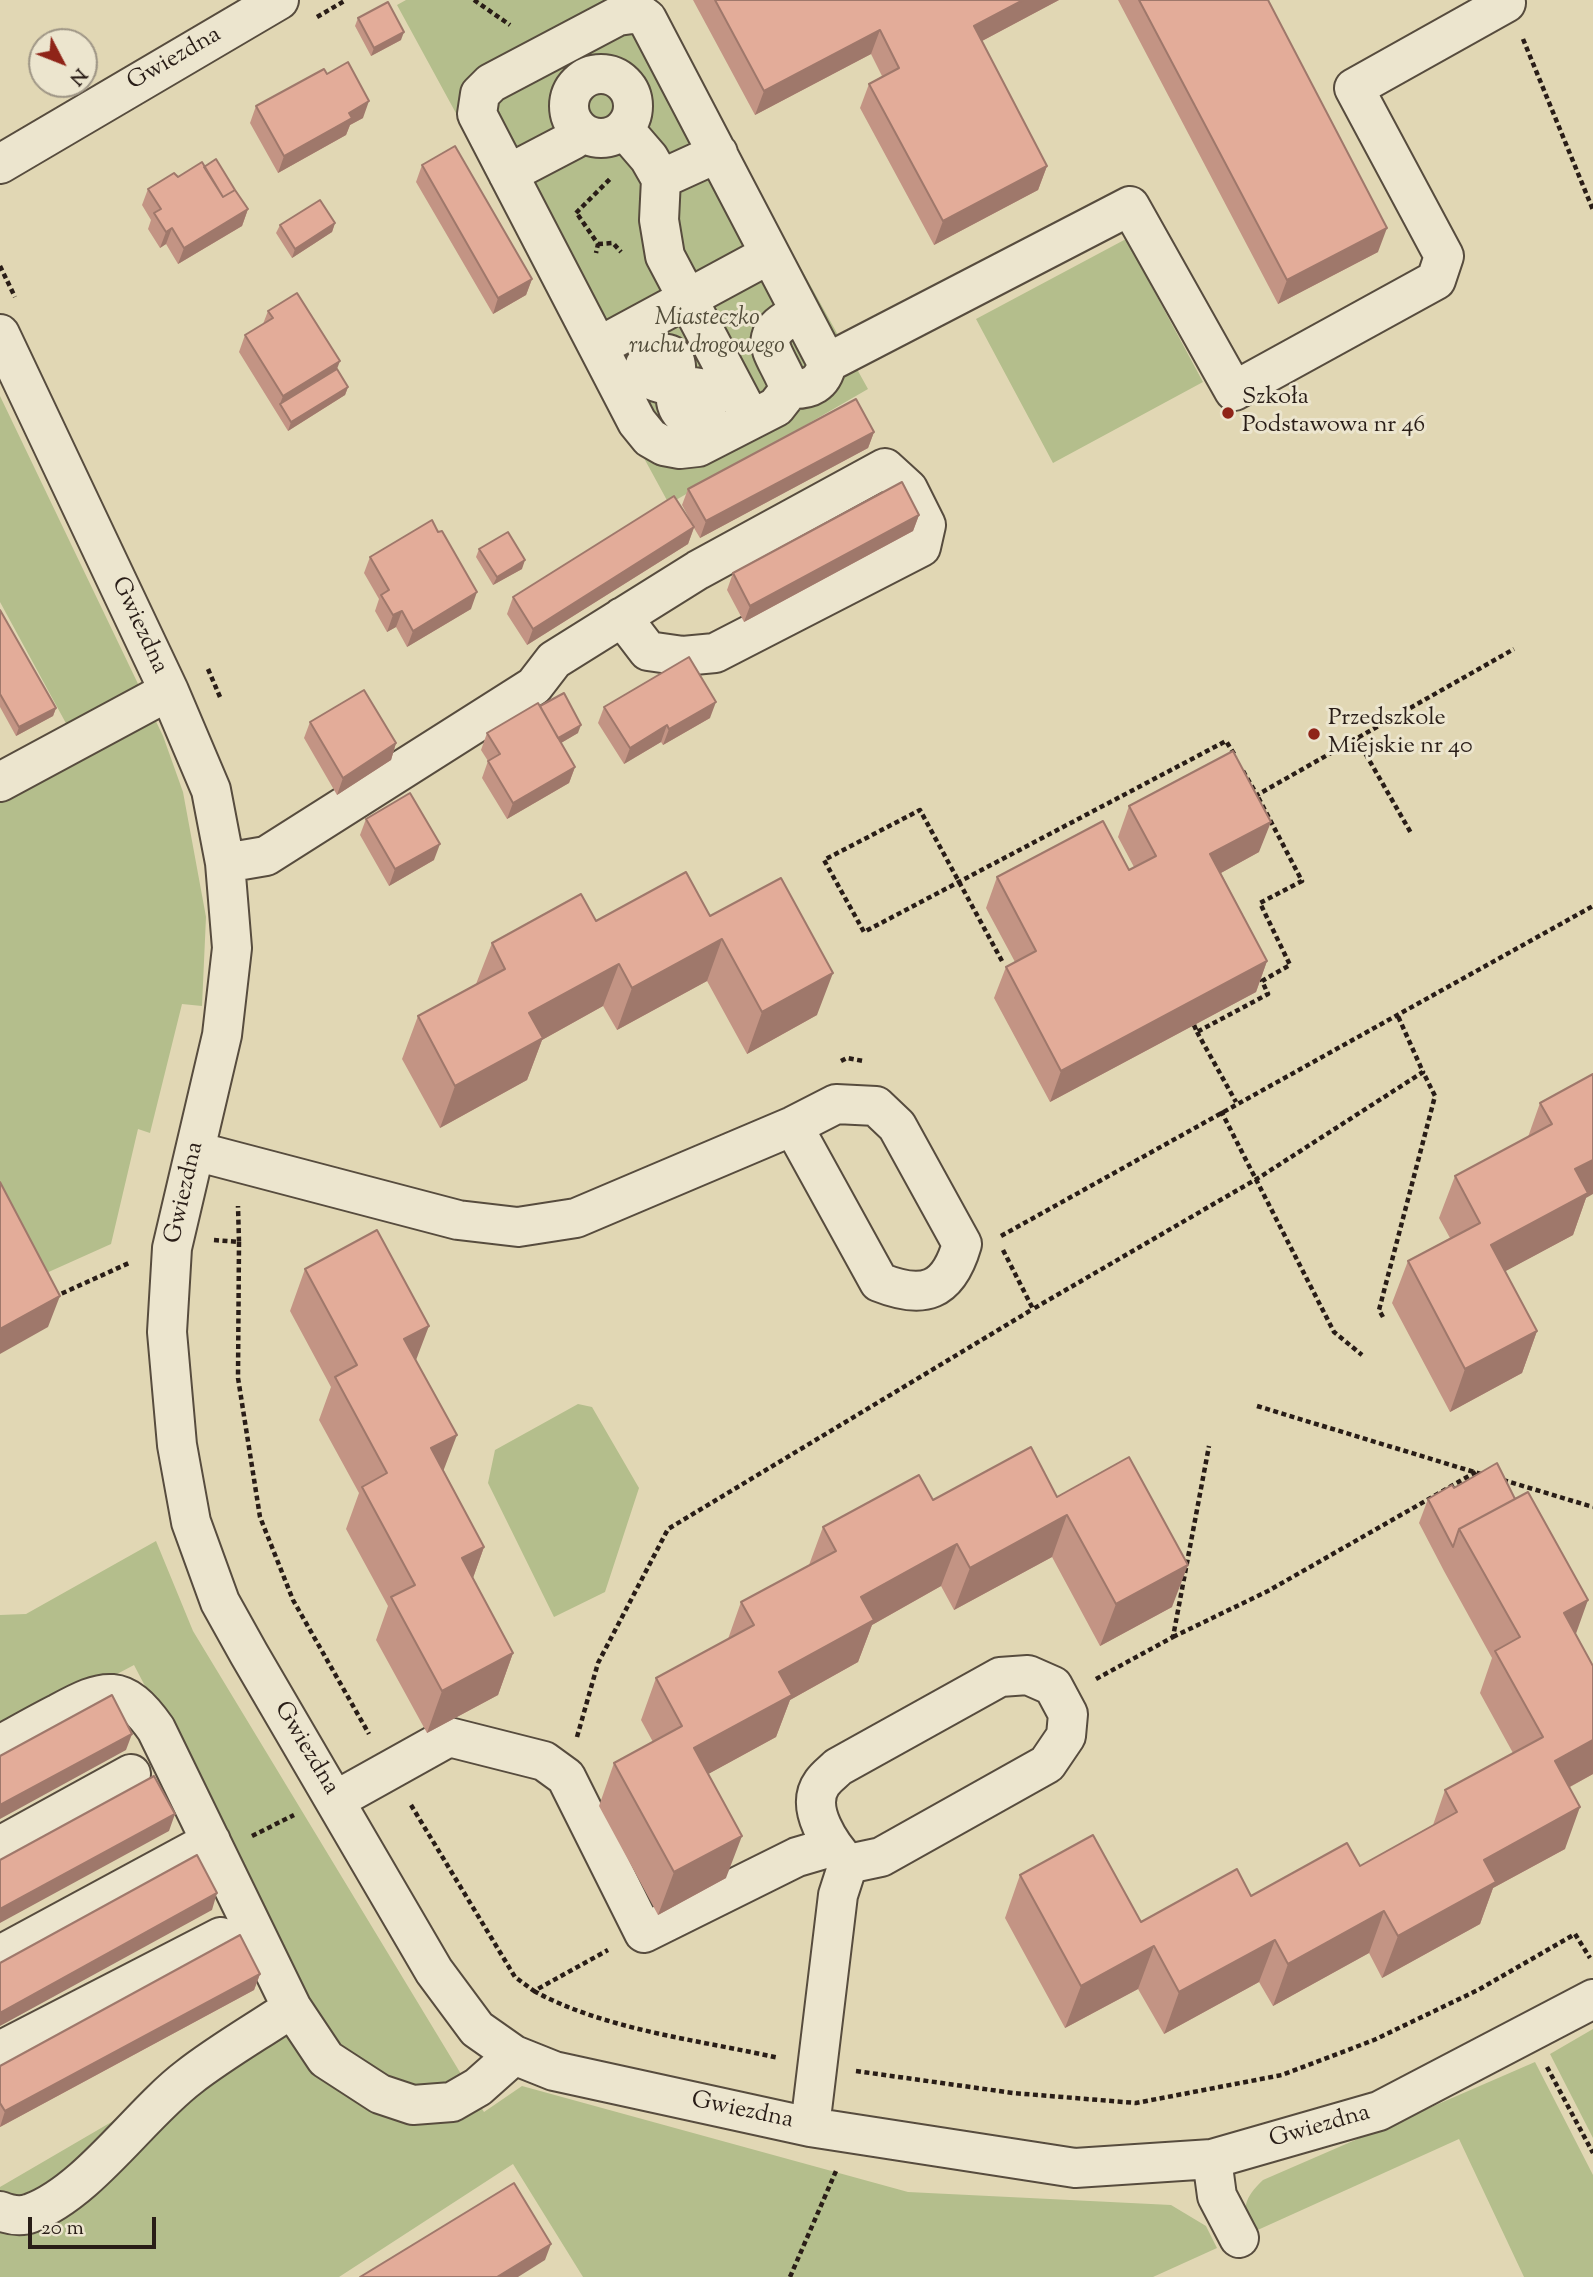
<!DOCTYPE html>
<html>
<head>
<meta charset="utf-8">
<style>
	body { margin:0 }
	#map { position:relative; width:1593px; height:2277px; overflow:hidden; background:#e1d7b4; font-family:"Sorts Mill Goudy",serif }
	canvas { display:block }
	.north { position:absolute; left:28px; top:28px; width:70px; height:70px; box-sizing:border-box; background:#ece5ce; border:2px solid #9e9585; border-radius:50%; rotate:132deg; font-size:19px; font-weight:700; line-height:28px; text-align:center; color:#291d17 }
	.north::after { content:''; display:block; margin:auto; width:24px; height:32px; background:#8f2418; clip-path:polygon(50% 0,100% 100%,50% 72%,0 100%) }
	.scale { position:absolute; left:28px; top:2217px; width:128px; height:32px; box-sizing:border-box; border:4px solid #291d17; border-top:0; padding-left:9px; font-size:21px; line-height:24px; white-space:nowrap; color:#291d17; -webkit-text-stroke:5px #ece5ce; paint-order:stroke }
</style>
</head>
<body>
<div id="map">
<canvas width="1593" height="2277"></canvas>
<div class="north">N</div>
<div class="scale">20 m</div>
</div>
<script>
const g = document.querySelector('canvas').getContext('2d');
g.lineJoin = 'round';
function paint(path, color) {
  g.fillStyle = color;
  g.fill(path, 'evenodd');
}
function trace(path, color, width, dash) {
  g.strokeStyle = color;
  g.lineWidth = width;
  g.lineCap = dash ? 'butt' : 'round';
  g.setLineDash(dash || []);
  g.stroke(path);
}
function drawText(font, color, halo, rows, align = 'center') {
  g.font = font + ' "Sorts Mill Goudy",serif';
  g.lineWidth = 6;
  g.setLineDash([]);
  g.textBaseline = 'middle';
  g.strokeStyle = halo;
  g.fillStyle = color;
  for (const [text, x, y, turn = 0] of rows) {
    g.save();
    g.translate(x, y);
    g.rotate((+turn || 0) * Math.PI / 180);
    g.textAlign = isNaN(turn) ? turn : align;
    if (halo) g.strokeText(text, 0, 0);
    g.fillText(text, 0, 0);
    g.restore();
  }
}
const green = new Path2D(`
	M406,0H652L868,389L669,504L397,5Z
	M1126,239L1203,382L1053,463L976,319Z
	M0,396L163,736L183,792L206,917L202,1006L182,1004L150,1133L138,1129L111,1244L33,1279L0,1221V767L68,727L0,602Z
	M578,1404L592,1407L639,1488L605,1592L554,1617L488,1483L495,1450Z
	M156,1541L193,1631L484,2112L522,2086L908,2192L1171,2205L1206,2226L1217,2248L1153,2277H583L513,2164L339,2277H0V2187L312,2005L134,1665L0,1736V1615L26,1614Z
	M1593,2029V2138L1550,2054Z
	M1535,2062L1593,2175V2277H1524L1459,2139L1251,2233C1241,2209 1244,2198 1263,2180Z`);
const path = new Path2D(`
	M474,0L510,25
	M317,17L346,0
	M1523,39L1593,210
	M576,213L612,177
	M578,215L598,244L596,253
	M598,244L613,243L621,252
	M0,266L15,297
	M208,669L220,697
	M1357,739L1411,833
	M1243,771L1257,795L1514,649
	M1002,961L920,810L824,860L864,932L1226,741L1236,757
	M1194,1025L1197,1032L1268,994L1262,981L1290,965L1260,903L1302,881L1257,795
	M1197,1032L1236,1102
	M841,1061L847,1058L863,1061
	M1221,1111L1334,1332L1362,1355
	M1001,1236L1593,906
	M214,1240L239,1242L238,1206
	M239,1242L238,1378L260,1517L293,1600L369,1734
	M1003,1250L1033,1309L1260,1177L1423,1072L1397,1014
	M54,1297L129,1263
	M1383,1317L1379,1310L1435,1096L1423,1072
	M1257,1406L1484,1475
	M1503,1480L1593,1507
	M1173,1637L1268,1591L1476,1472
	M1096,1679L1173,1637L1209,1446
	M577,1737L598,1663L668,1529L1033,1309
	M411,1805L515,1977L534,1991L608,1950
	M252,1836L294,1815
	M534,1991C605,2030 699,2040 779,2058
	M1547,2067L1593,2153
	M856,2071L1013,2093L1136,2103L1282,2075L1374,2040L1478,1990L1575,1934L1590,1958
	M790,2277L836,2171`);
const minor = new Path2D(`
	M569 106a32 32 0 1 1 64 0a32 32 0 1 1-64 0Z
	M624,129L649,158L661,179L659,220L665,256L751,419
	M0,164L279,0
	M508,174L573,140L581,131
	M661,179L718,153
	M0,334L169,691L211,790L225,863L232,948L222,1035L172,1248L167,1332L177,1445L191,1522L220,1602L249,1654L434,1971L477,2029L514,2055L554,2071L810,2127L1075,2168L1212,2159L1379,2111L1593,1999
	M598,347L770,254
	M827,363L1130,206L1234,391L1436,280L1444,256L1354,88L1506,3L1505,0
	M790,389C810,390 823,384 827,363L647,19L639,13L618,16L491,83L480,94L477,114L637,422L650,438L664,446L680,449L698,447L776,407L790,389C774,348 751,338 800,312
	M621,390L646,376L645,365L652,355C702,343 652,409 693,419L707,406L706,397L700,388C682,384 661,389 646,376
	M0,782L169,691
	M225,863L266,856L534,686L554,660L698,570L885,468L908,489L926,525L921,547L715,653L683,656L648,651L622,617
	M195,1151L458,1220L518,1227L576,1218L793,1126L836,1104L876,1106L897,1126L962,1244C948,1292 924,1300 879,1282L793,1126
	M0,1745C20,1734 39,1723 59,1713C105,1688 123,1682 156,1729L292,2008L326,2059L380,2094L413,2105L452,2102L478,2087L514,2055
	M336,1800L449,1737L544,1761L566,1777L644,1933L797,1857L831,1847
	M0,1846L131,1774
	M0,1955L211,1841
	M0,2051L221,1937
	M810,2127L838,1895L848,1864L881,1857L1047,1764L1066,1736L1068,1714L1053,1686L1028,1675L1000,1677L838,1767C833,1772 826,1777 822,1783C804,1808 831,1846 848,1864
	M1212,2159L1217,2196L1239,2238
	M0,2211C10,2215 21,2217 31,2213C88,2192 140,2114 189,2077C221,2052 258,2031 292,2008`);
const wall = new Path2D(`
	M693,0H1059L982,41L1047,166L1038,190L934,245L860,108L869,84L882,76L871,54L755,115Z
	M1118,0H1268L1378,252L1278,304Z
	M358,18L401,40L371,56L355,26Z
	M327,74L363,118L350,125L346,135L278,173L250,123L256,106Z
	M422,165L532,279L526,295L493,314L416,182Z
	M204,167L248,209L242,226L178,264L166,244L160,248L148,229L151,220L142,205L148,189Z
	M335,223L332,232L292,258L276,233L280,225Z
	M268,311L337,369L348,387L345,395L288,431L239,352L245,335L263,324Z
	M874,432L868,448L700,538L694,528L688,544L527,645L507,614L513,597L694,527L682,505L688,489Z
	M919,515L913,531L744,622L727,590L733,573Z
	M479,549L522,569L493,585L476,557Z
	M370,557L471,609L407,647L396,627L387,632L375,611L379,599L364,573Z
	M0,610L56,708L53,716L16,736L0,707Z
	M540,706L578,733L561,743L575,767L569,783L507,819L482,778L488,761L481,750L487,733Z
	M604,707L710,718L663,745L661,742L624,764L598,723Z
	M310,722L396,743L391,760L337,795L304,738Z
	M1129,806L1259,852L1221,873L1267,961L1256,992L1050,1102L994,998L1006,967L1015,962L986,908L997,877L1129,870L1134,867L1118,837Z
	M366,819L434,860L389,886L360,835Z
	M710,916L817,1015L747,1054L707,981L617,1030L603,1006L542,1040L527,1080L440,1128L402,1059L418,1016L476,984L492,943L596,921Z
	M1593,1074L1586,1198L1573,1235L1505,1271L1537,1331L1522,1373L1450,1412L1392,1303L1408,1261L1450,1238L1439,1218L1455,1176L1528,1137L1540,1103Z
	M305,1269L416,1361L444,1471L484,1547L473,1578L513,1653L498,1695L427,1733L376,1640L388,1606L346,1529L359,1493L319,1420L331,1387L290,1311Z
	M1057,1497L1172,1607L1100,1646L1052,1557L954,1610L941,1586L872,1625L858,1662L790,1700L776,1737L708,1774L726,1878L658,1915L599,1806L614,1763L653,1742L641,1720L656,1678L728,1639L741,1602L809,1565L823,1527L933,1500Z
	M1428,1499L1576,1634L1593,1666V1774L1570,1787L1565,1849L1493,1888L1480,1924L1382,1978L1369,1953L1273,2006L1259,1982L1164,2034L1138,1989L1065,2028L1005,1918L1020,1875L1141,1922L1251,1896L1360,1866L1433,1825L1445,1790L1513,1753L1480,1693L1492,1658L1444,1571L1419,1523Z
	M260,1974L254,1990L0,2127V2066Z`);
const shadedWall = new Path2D(`
	M1023,0H1059L965,50L974,26Z
	M880,30L871,54L755,115L764,91Z
	M404,32L401,40L371,56L374,48Z
	M369,101L363,118L350,125L346,135L278,173L284,156L349,113Z
	M1047,166L1038,190L934,245L943,221Z
	M248,209L242,226L178,264L184,248Z
	M335,223L332,232L292,258L295,249Z
	M172,228L166,244L160,248L166,232Z
	M1387,228L1378,252L1278,304L1287,280Z
	M532,279L526,295L493,314L498,298Z
	M340,361L334,377L280,404L283,396Z
	M348,387L345,395L288,431L291,422Z
	M874,432L868,448L700,538L706,521Z
	M919,515L913,531L744,622L750,606Z
	M694,527L688,544L527,645L533,629Z
	M525,560L522,569L493,585L497,577Z
	M477,592L471,609L407,647L413,631Z
	M402,611L396,627L387,632L393,615Z
	M716,702L710,718L663,745L669,729Z
	M56,708L53,716L16,736L19,727Z
	M581,725L578,733L549,750L552,742Z
	M667,725L661,742L624,764L630,748Z
	M396,743L391,760L337,795L343,778Z
	M575,767L569,783L507,819L513,803Z
	M1271,822L1259,852L1199,885L1210,854Z
	M440,844L434,860L389,886L395,869Z
	M722,939L707,981L617,1030L632,988Z
	M1267,961L1256,992L1050,1102L1061,1071Z
	M619,964L603,1006L542,1040L527,1080L440,1128L455,1086L529,1013Z
	M833,973L817,1015L747,1054L762,1012Z
	M1593,1160V1194L1586,1198L1573,1235L1476,1287L1491,1245L1575,1169Z
	M60,1296L48,1327L0,1354V1329Z
	M429,1326L413,1368L404,1339Z
	M1537,1331L1522,1373L1450,1412L1465,1369Z
	M457,1435L441,1477L431,1448Z
	M1067,1515L1052,1557L954,1610L970,1568Z
	M957,1544L941,1586L872,1625L858,1662L790,1700L776,1737L679,1790L694,1748L861,1597Z
	M484,1547L469,1589L462,1558Z
	M1188,1565L1172,1607L1100,1646L1116,1604Z
	M1588,1600L1573,1642L1564,1613Z
	M513,1653L498,1695L427,1733L442,1691Z
	M132,1734L126,1750L0,1819V1805Z
	M1593,1740V1774L1540,1803L1555,1761Z
	M1580,1807L1565,1849L1493,1888L1480,1924L1382,1978L1398,1936L1484,1860Z
	M175,1814L169,1831L0,1923V1909Z
	M742,1836L726,1878L658,1915L674,1872Z
	M217,1893L212,1910L0,2026V2013Z
	M1384,1911L1369,1953L1273,2006L1288,1964Z
	M1275,1940L1259,1982L1164,2034L1179,1992Z
	M1154,1946L1138,1989L1065,2028L1081,1986Z
	M260,1974L254,1990L0,2127L5,2111Z
	M551,2244L545,2260L518,2277H497Z`);
const building = new Path2D(`
	M715,0H1023L974,26L1047,166L943,221L869,84L899,68L880,30L764,91Z
	M1139,0H1268L1387,228L1287,280Z
	M388,2L404,32L374,48L358,18Z
	M348,62L369,101L349,113L352,118L284,156L256,106L324,69L327,74Z
	M455,146L532,279L498,298L422,165Z
	M216,159L235,190L223,197L204,167Z
	M202,162L223,197L235,190L248,209L184,248L172,228L166,232L154,213L161,209L148,189L174,173L178,177Z
	M320,200L335,223L295,249L280,225Z
	M297,293L340,361L283,396L245,335L273,318L268,311Z
	M337,369L348,387L291,422L280,404Z
	M856,399L874,432L706,521L688,489Z
	M902,482L919,515L750,606L733,573Z
	M674,496L694,527L533,629L513,597Z
	M432,520L438,532L442,531L477,592L413,631L402,611L393,615L381,595L389,590L370,557Z
	M508,532L525,560L497,577L479,549Z
	M0,610L56,708L19,727L0,694Z
	M689,657L716,702L669,729L667,725L630,748L604,707Z
	M364,690L396,743L343,778L310,722Z
	M564,693L581,725L558,738L540,706Z
	M538,703L575,767L513,803L488,761L500,754L487,733Z
	M1233,751L1271,822L1210,854L1267,961L1061,1071L1006,967L1036,951L997,877L1103,821L1129,870L1156,856L1129,806Z
	M410,793L440,844L395,869L366,819Z
	M686,872L710,916L781,878L833,973L762,1012L722,939L632,988L619,964L529,1013L543,1038L455,1086L418,1016L505,969L492,943L581,894L596,921Z
	M1593,1074V1160L1575,1169L1588,1193L1491,1245L1537,1331L1465,1369L1408,1261L1480,1223L1455,1176L1552,1124L1540,1103Z
	M0,1182L60,1296L0,1329Z
	M377,1230L429,1326L404,1339L457,1435L431,1448L484,1547L462,1558L513,1653L442,1691L391,1597L415,1585L362,1487L387,1473L335,1377L357,1365L305,1269Z
	M1031,1447L1057,1497L1129,1457L1188,1565L1116,1604L1067,1515L970,1568L957,1544L861,1597L874,1620L779,1672L792,1695L694,1748L742,1836L674,1872L614,1763L682,1726L656,1678L754,1625L741,1602L836,1551L823,1527L919,1475L933,1500Z
	M1497,1463L1515,1499L1459,1529L1453,1547L1428,1499L1452,1485L1454,1488Z
	M1528,1492L1588,1600L1564,1613L1593,1666V1740L1555,1761L1580,1807L1484,1860L1496,1882L1398,1936L1384,1911L1288,1964L1275,1940L1179,1992L1154,1946L1081,1986L1020,1875L1093,1835L1141,1922L1237,1869L1251,1896L1347,1843L1360,1866L1457,1812L1445,1790L1543,1737L1495,1651L1520,1637L1459,1529Z
	M112,1695L132,1734L0,1805V1756Z
	M154,1776L175,1814L0,1909V1860Z
	M197,1855L217,1893L0,2013V1963Z
	M240,1935L260,1974L5,2111L0,2103V2066Z
	M514,2183L551,2244L497,2277H360Z`);
const markers = [
	[1228,413,7,"#8f2418"],
	[1314,734,7,"#8f2418"]
];
const streetNames = [
	["Gwiezdna",175,60,-30],
	["Gwiezdna",138,626,65],
	["Gwiezdna",186,1193,-77],
	["Gwiezdna",305,1749,59],
	["Gwiezdna",742,2112,12],
	["Gwiezdna",1320,2128,-16]
];
const parkNames = [
	["Miasteczko",707,320],
	["ruchu drogowego",707,348]
];
const poiNames = [
	["Szkoła",1242,399],
	["Podstawowa nr 46",1242,427],
	["Przedszkole",1328,720],
	["Miejskie nr 40",1328,748]
];
paint(green, '#b4be8c');
trace(minor, '#574c3e', 42);
trace(path, '#291d17', 4.5, [5, 3.5]);
trace(minor, '#ece5ce', 38);
paint(wall, '#c39484');
paint(shadedWall, '#9f786b');
paint(building, '#e3ac99');
trace(building, '#9f786b', 2);
for (const [x, y, r, color] of markers) {
  const dot = new Path2D();
  dot.arc(x, y, r, 0, 2 * Math.PI);
  g.fillStyle = color;
  g.fill(dot);
  trace(dot, '#ece5ce', 2.5);
}
drawText('24px', '#291d17', '#ece5ce', streetNames);
drawText('italic 24px', '#534d3a', '#ece5ce', parkNames);
drawText('24px', '#291d17', '#ece5ce', poiNames, 'left');
</script>
</body>
</html>
